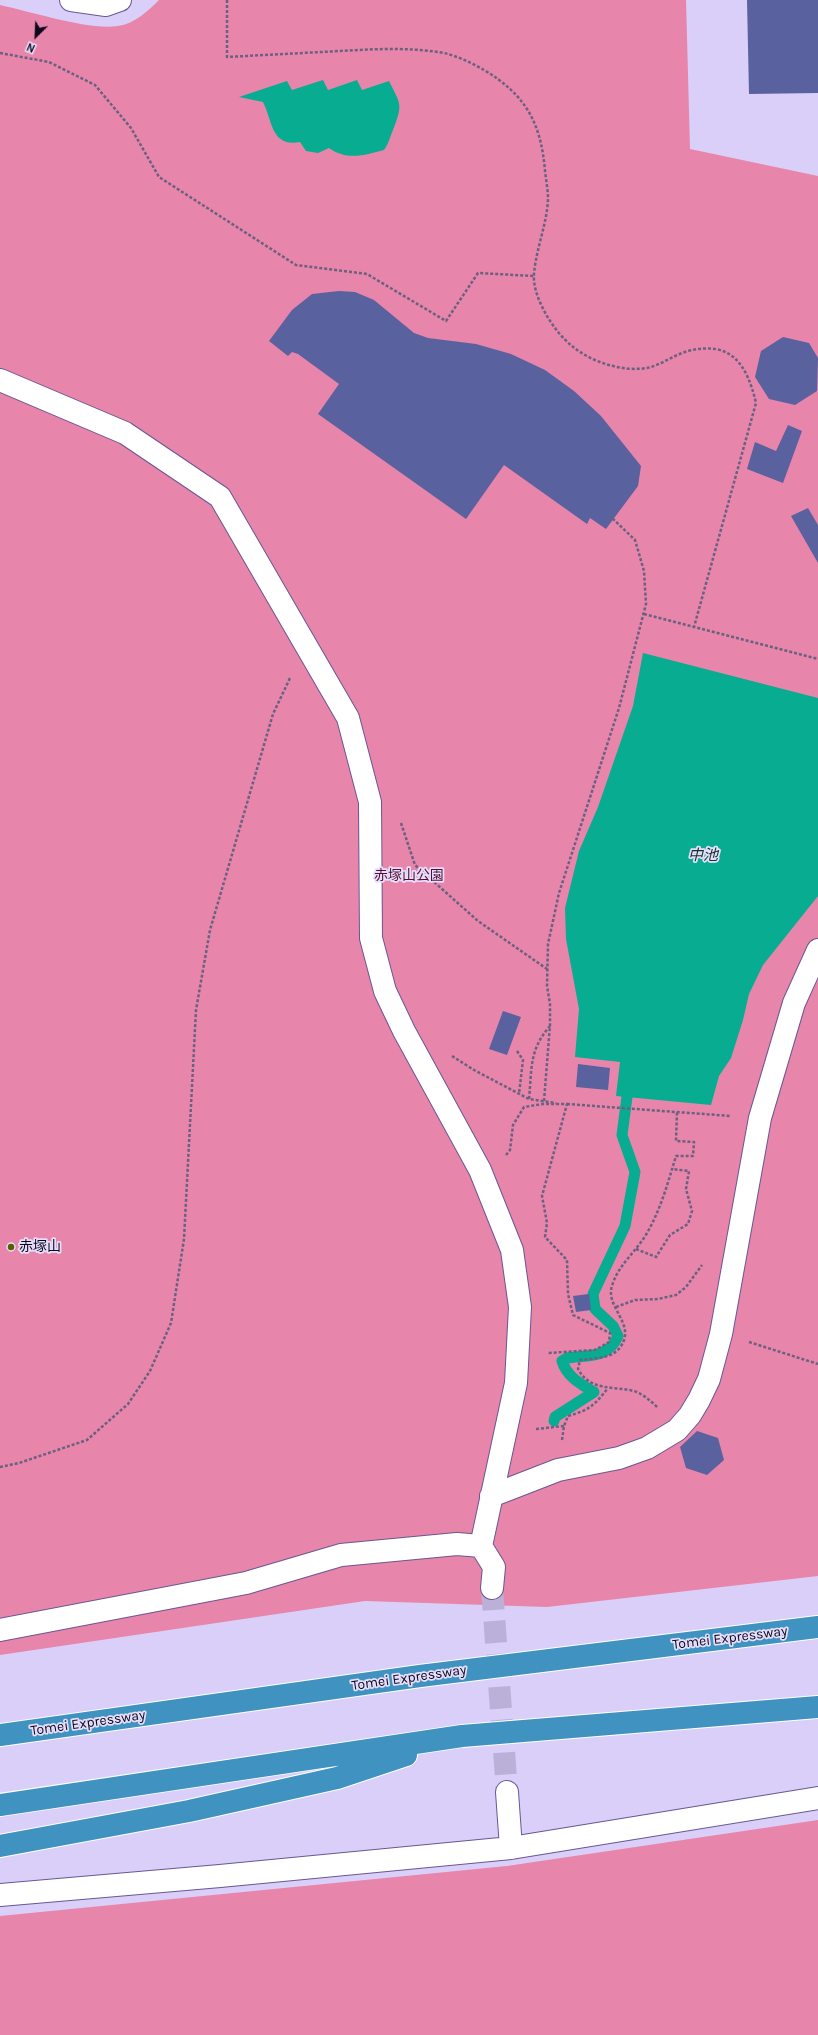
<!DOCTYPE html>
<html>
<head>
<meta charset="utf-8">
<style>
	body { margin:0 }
	#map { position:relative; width:818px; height:2035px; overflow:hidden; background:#d9cff9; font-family:Karla,sans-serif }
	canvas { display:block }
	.north { position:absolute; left:16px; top:16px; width:40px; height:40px; -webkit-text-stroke:3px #e5dffb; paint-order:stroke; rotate:204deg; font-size:11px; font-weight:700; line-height:16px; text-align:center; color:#0e061d }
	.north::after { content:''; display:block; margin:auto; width:14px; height:18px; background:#0e061d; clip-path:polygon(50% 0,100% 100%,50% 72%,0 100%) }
</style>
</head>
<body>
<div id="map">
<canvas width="818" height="2035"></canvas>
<div class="north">N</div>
</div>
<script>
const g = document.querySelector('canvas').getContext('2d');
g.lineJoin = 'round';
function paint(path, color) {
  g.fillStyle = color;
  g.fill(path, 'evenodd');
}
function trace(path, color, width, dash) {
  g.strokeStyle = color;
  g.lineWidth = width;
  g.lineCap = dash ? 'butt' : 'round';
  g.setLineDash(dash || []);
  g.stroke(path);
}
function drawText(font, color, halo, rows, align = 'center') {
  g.font = font + ' Karla,"Noto Sans JP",sans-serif';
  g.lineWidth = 3.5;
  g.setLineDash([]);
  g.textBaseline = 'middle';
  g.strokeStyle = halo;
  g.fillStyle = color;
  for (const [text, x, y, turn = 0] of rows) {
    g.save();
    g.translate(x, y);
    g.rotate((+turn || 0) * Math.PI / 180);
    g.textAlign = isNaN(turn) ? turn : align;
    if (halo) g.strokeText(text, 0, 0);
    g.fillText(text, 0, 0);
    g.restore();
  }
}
const green = new Path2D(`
	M159,0H686L690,149L818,176V1576L547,1607L365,1601L0,1655V5C29,11 91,31 118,26C134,24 148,11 159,0Z
	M818,1820V2035H0V1916L507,1866Z`);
const water = new Path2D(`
	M323,80L328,90L357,80L362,90L389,81C401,105 403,104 393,130C390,137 389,143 384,150C365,155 347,161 329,148L318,153L306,151L300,142C271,147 273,122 263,102L239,97L287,81L292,90Z
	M643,653L818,698V896L763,965L749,994L743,1020L731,1058L719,1076L711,1105L616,1096L620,1062L575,1057L579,1009L566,939L565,908L579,851L598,807L633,706Z`);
const stream = new Path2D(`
	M554,1421L555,1417L594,1392C581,1384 567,1377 562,1361L567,1358C589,1355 609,1358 618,1336L613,1326L595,1309L593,1294L625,1226L635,1172L622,1135L627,1097`);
const building = new Path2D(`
	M747,0H818V93L749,94Z
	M339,291L355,292L374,300L414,333L428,338L476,344L511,354L545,370L574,391L601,416L641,466L638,486L606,529L590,518L587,524L504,465L466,519L318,414L339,384L298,354L292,352L288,356L269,341L292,310L312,294Z
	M783,337L809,343L818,358L817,391L795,405L769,399L755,377L761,351Z
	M788,425L802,431L783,483L747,469L755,442L776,451Z
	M808,508L818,525V563L791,516Z
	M503,1011L521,1017L507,1055L489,1049Z
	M578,1064L610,1068L608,1090L576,1087Z
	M589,1294L591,1310L576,1312L573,1296Z
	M697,1431L718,1438L724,1460L707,1475L686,1468L680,1447Z`);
const minorTunnel = new Path2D(`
	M492,1588L507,1792`);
const path = new Path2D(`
	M227,0V57C265,55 302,53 340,51C374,49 410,47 444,53C457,56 472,63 484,70C526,95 541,123 545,171C546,180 548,190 548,199C547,224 536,249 534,274C532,297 554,332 572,346C591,362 622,372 647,368C661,365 674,355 688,351C732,340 747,365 756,403L694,627
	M0,53L49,62L95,85L131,128L159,177L296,265L367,274L446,321L478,273L534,276
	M644,614L818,659
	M401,823L415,865L478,921L547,969
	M517,1051L523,1060L519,1094
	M452,1056L474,1070L529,1099L556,1103
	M529,1099C532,1068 529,1050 550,1026
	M544,1101L550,1025V1004L547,986L548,944L559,893L619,708L646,604L644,571L635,540L610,516
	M567,1104L731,1116
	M506,1155L510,1150L513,1125L524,1107L543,1104H567L542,1196L547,1223L545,1237L567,1260L568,1294L573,1315L610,1333L609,1342L595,1350L548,1353
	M636,1249L656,1257L670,1235L688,1224L692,1211L686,1189L689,1171L672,1169
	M616,1307L635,1300L658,1299L676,1295L686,1287L702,1265
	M749,1342L818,1364
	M657,1407C651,1401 645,1396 637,1392C616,1385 591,1393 578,1369L580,1360C594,1358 613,1359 621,1346C636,1324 605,1307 612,1286C618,1265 636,1252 647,1233C661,1209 668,1182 676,1156H693L694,1142L676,1141L677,1112
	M536,1429L564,1426
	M562,1440L564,1426L568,1416C589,1410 594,1406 608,1388
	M0,1467L19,1463L87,1440L128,1404L150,1371L171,1323L184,1239L196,1010L210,930L273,714L290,678`);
const minor = new Path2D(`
	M71,0L106,5L120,0
	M0,380L125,433L220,497L348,718L370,802L371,938L385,991L404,1031L480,1170L512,1250L520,1307L516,1383L481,1546
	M491,1496L558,1470L619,1458L647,1448L677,1430L690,1415L699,1400L709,1379L721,1334L760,1118L794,1003L818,950
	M0,1630L246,1583L341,1555L457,1544L481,1546L494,1567L492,1588
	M507,1792L511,1848
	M0,1895L220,1876L511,1848L818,1798`);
const motorway = new Path2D(`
	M0,1735L420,1676L818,1627
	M0,1805L462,1736L818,1707
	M0,1846L189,1811L337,1778L406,1755`);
const markers = [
	[11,1247,4,"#576000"]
];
const parkNames = [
	["赤塚山公園",409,876]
];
const poiNames = [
	["赤塚山",19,1247]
];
const streetNames = [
	["Tomei Expressway",730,1638,-7],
	["Tomei Expressway",409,1678,-8],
	["Tomei Expressway",88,1723,-8]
];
const waterNames = [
	["中池",703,856]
];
paint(green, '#e885ab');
paint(water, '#07ac91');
trace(stream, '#07ac91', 11);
paint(building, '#59619e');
trace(minorTunnel, '#bbb1d8', 22, [22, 11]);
trace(minor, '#695794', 24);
trace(motorway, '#fff', 24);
trace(path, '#6a6180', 2.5, [3, 2]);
trace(minor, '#fff', 22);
trace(motorway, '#4092c0', 22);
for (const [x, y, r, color] of markers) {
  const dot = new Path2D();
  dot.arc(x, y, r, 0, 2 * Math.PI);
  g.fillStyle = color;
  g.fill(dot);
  trace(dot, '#e5dffb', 1.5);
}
drawText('14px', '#560c31', '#e5dffb', parkNames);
drawText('14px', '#0e061d', '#e5dffb', poiNames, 'left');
drawText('14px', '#0e061d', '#e5dffb', streetNames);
drawText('italic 15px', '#133029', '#e5dffb', waterNames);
</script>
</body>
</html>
